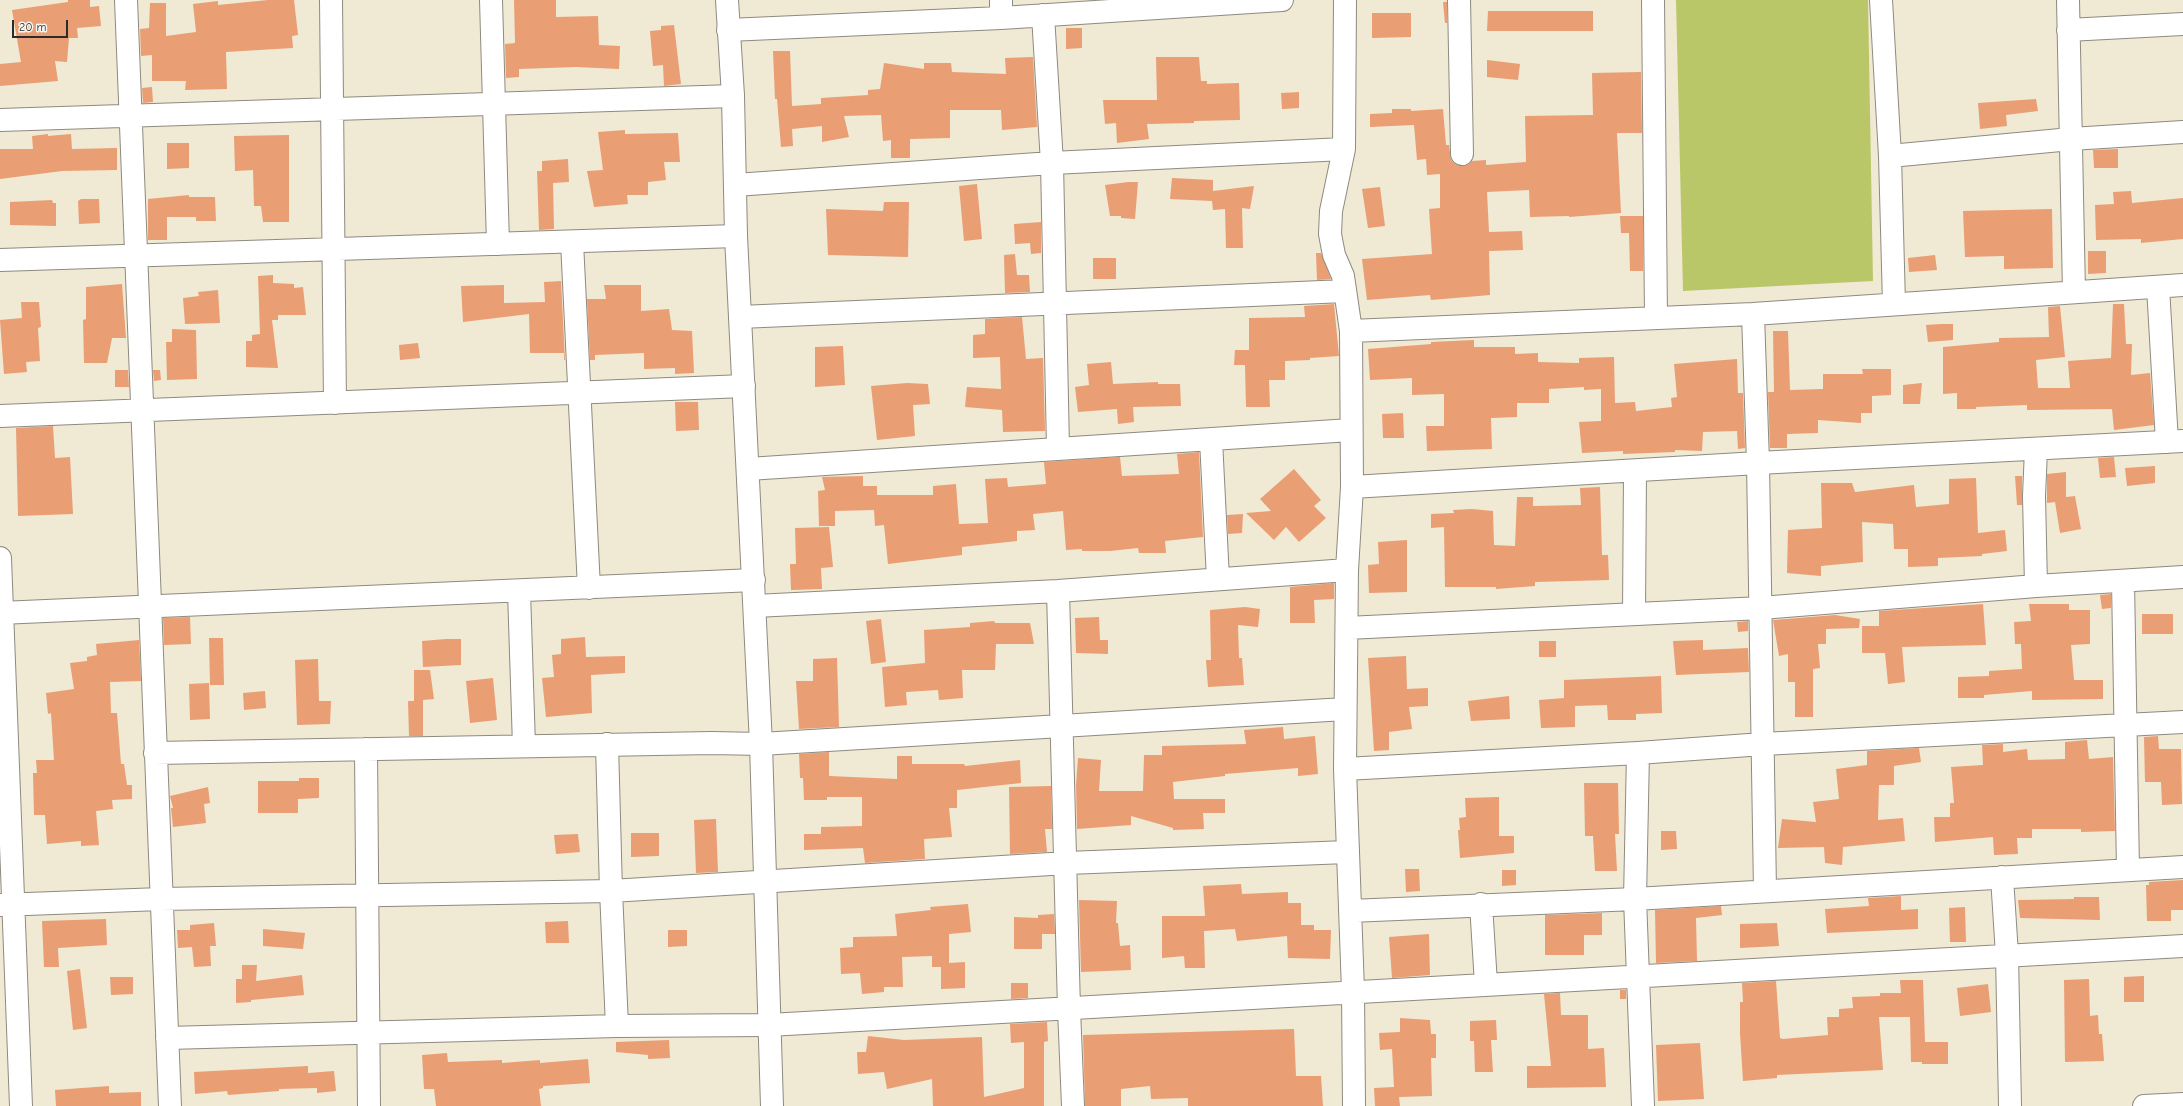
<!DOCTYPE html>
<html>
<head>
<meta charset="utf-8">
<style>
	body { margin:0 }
	#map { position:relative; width:2183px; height:1106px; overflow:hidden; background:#f0e9d4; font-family:"Comic Neue",sans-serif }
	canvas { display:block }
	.scale { position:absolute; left:12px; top:20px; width:56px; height:18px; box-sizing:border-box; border:2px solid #2b2b2b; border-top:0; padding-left:5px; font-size:12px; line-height:14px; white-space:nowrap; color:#2b2b2b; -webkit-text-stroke:3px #f6f6f2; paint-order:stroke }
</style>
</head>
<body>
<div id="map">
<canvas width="2183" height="1106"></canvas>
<div class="scale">20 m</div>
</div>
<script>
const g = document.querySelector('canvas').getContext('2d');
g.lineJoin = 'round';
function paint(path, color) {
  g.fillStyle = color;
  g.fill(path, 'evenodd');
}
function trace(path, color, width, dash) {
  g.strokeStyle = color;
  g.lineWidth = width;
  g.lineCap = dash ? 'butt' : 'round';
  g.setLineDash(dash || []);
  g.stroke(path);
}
const green = new Path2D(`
	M1676,0H1868L1873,281L1683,291Z`);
const building = new Path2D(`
	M68,0H90V7L99,6L101,26L77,28L78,38H69L67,62L55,61L58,81L0,86V64L21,62L12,10L68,2Z
	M268,0H294L298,35L292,36L293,48L226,52L227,89L185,90L186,81H152V55L141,56L140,29L149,28L150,3H166V36L196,32L193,4L218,1V5Z
	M514,0H556V17L598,16L599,45L620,46L619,69L576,67L519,69V77L506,78L505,44L515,43Z
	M1443,2H1447V23H1445Z
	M1488,11H1593V31H1487Z
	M1372,13H1411V37L1372,38Z
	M674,25L681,84L664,86L663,65L653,66L650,31L661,30V26Z
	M1066,28H1082V48L1066,49Z
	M773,51H790L792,106L821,104V98L868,95V90L880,89L884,63L924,69V63H951L952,72L1006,74L1005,58L1033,57L1037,127L1002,130L1001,110H950V138L910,139V158H891V140L883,141L881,115L844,116L849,137L822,142V126L792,129L793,146L781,147L777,99H775Z
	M1156,57H1199L1201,81H1207V84L1239,83L1240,120L1194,121V123L1147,124L1149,139L1117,143L1116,123L1105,124L1103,100H1157Z
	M1487,60L1520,64L1518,80L1487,77Z
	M1641,72L1642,133H1617L1621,213L1569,217V216L1530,217L1529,190L1487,192L1489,232L1522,231L1523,250L1489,251L1490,295L1431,300L1430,295L1367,300L1362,259L1432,254L1429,209L1440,208V174L1427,175L1426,159L1417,160L1414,125L1370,127V114L1392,113V109H1411V111L1443,109L1446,145H1449L1451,160L1456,165L1463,166L1472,161L1486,160V165L1526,162L1525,116L1593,115L1592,73Z
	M152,87L153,102L143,103L142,88Z
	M1299,92V108L1282,109L1281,93Z
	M2036,99L2038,111L2006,115L2007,126L1980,129L1978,103Z
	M625,130V134L678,133L680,162H664L666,180L648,182V195H627L628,204L594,207L587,171L603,170L598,132Z
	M48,134V136L71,134L72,149L117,148V170L62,171L0,179V149H33L32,136Z
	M289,135V222H263L261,206H254L253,170L235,171L234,136Z
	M167,143H189V168L167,169Z
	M2118,149V168H2094L2093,150Z
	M568,159L569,182L553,183L554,229L539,230L537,171H542V161Z
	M1172,178L1213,180V191L1254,186L1250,209L1242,208L1243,248H1226L1225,209L1213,210L1212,201L1170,199Z
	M1128,182H1138L1135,219L1121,218V216H1110L1105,185Z
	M977,184L982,239L964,241L959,186Z
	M1380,187L1385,226L1368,228L1362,189Z
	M2131,191L2132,203L2183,198V239L2141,243V239L2096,240L2095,205L2114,204L2113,192Z
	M189,195V197H215L216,221H196V217H167V240H148V199Z
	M81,199H99L100,223L79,224L78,201Z
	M52,200L53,203H56V226L10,225V202Z
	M884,202H909L908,257L828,255L826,209L883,211Z
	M2052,209L2053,268L2004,269V256L1965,257L1963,211Z
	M1620,216H1643V271H1630L1629,233H1621Z
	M1041,222V253L1031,254L1030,243L1015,244L1014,224Z
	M2088,251H2106V273L2088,274Z
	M1316,253H1321L1331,279L1317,280Z
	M1015,254L1017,275H1029L1030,292L1005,293L1004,255Z
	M1935,255L1937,270L1909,272L1908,258Z
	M1093,258H1116V279H1093Z
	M273,275V283L294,284V288L303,287L306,315H278V320H272L278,368L246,367V341H252V335L260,334L258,276Z
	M561,281L565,360H564V353H530L529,314L463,322L461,286L504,285V303L545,302L544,282Z
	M122,284L126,338H112L107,363H84L83,320L86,319V287Z
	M604,285H641V311L669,309L672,330L692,331L694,373L675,374V368L644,369V353L595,355V360H590L587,299H606Z
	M218,290L220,323L185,324L183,298L199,296L198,292Z
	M21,302H39L41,327L38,328L40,361L26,362L27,372L4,374L0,320L22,318Z
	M1334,304L1339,356L1310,358V360L1285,361V380H1269L1270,407H1246L1245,365H1234L1235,350H1249V318L1305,317L1304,306Z
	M2113,304H2124L2126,344H2132L2131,375L2150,373L2154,425L2114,430L2112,409L2027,410V405L1976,407V409H1957V393L1943,394V347L1999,342V338L2049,337L2048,307L2060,306L2065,357L2036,360L2038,388H2070L2068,361L2111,358Z
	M1022,317L1026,359L1043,358L1045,431L1003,432L1002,410L965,407L967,387L1001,389L1000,357L973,358V335L985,334V319Z
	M1941,324H1953V340L1928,342L1926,325Z
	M172,329L196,330L197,379L167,380L166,342H172Z
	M1773,331H1788L1790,390L1823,389V374H1863L1862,369H1891V395L1872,396V413H1861V423L1818,420V433L1787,434V448H1770L1768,392H1774Z
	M1474,340V347H1515V354L1538,353V362L1579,363V358L1614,357L1615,403L1635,402L1636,411L1672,407L1671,398L1677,397L1674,364L1737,359L1738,393H1743L1745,448L1738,449L1737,431L1703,432L1702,451L1675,450V452L1623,454V451L1582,453L1579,422L1601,421V389L1584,390V387L1549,389V403H1517V417L1491,418L1492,449L1427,451L1426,426H1444V394L1412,395V378L1370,380L1368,349L1431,344V342Z
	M418,343L420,358L400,360L399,345Z
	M843,346L845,385L815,387V347Z
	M1111,362L1113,384L1158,382V384H1180L1181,406L1133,407L1134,422L1118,424L1117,409L1078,412L1075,387L1089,385L1087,364Z
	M115,370H128L129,387H115Z
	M153,370H160L161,380L154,381Z
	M907,383L928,384L930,404L913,405L915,436L877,440L871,386Z
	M1922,383L1920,404H1903V385Z
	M675,402H698L699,430L676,431Z
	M1403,413L1404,438H1383L1382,414Z
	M53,426L55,458L70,457L73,514L18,516L16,428Z
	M1199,452L1203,537L1165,541L1166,553H1139L1138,548L1110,551H1082V549L1066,550L1063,511L1033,514L1035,530L1017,531V541L962,547V555L888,564L884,525L875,526L874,510L835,511V526H819L818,491L825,490L822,477L863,476V486H877V495H933V486L956,484L959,524L988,523L985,479L1007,478L1008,487L1046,484L1044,462L1120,457L1122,476L1179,474L1177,454Z
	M2114,457L2116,477L2100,478L2098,458Z
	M2155,466V483L2127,486L2125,468Z
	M1294,469L1321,500L1314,506L1326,518L1299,542L1286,527L1274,540L1246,513L1271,511L1260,499Z
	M2066,472V497L2075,496L2081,529L2060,533L2055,502L2047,503V474Z
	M2015,476H2022V505H2017Z
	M1976,478L1978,533L2005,530L2007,551L1982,554V556L1938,558V566L1908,567V549H1894L1893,524L1862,522L1863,562L1821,566V576L1787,573L1788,530L1822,528L1821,483H1852L1855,492L1914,485L1916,507L1949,504V479Z
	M1600,487L1602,555H1608L1609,580L1535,582V586L1496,589V587H1445L1444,527L1431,528V514L1454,513L1453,510L1472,509L1493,511L1494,545L1515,546L1517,497H1533V506L1581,505L1580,488Z
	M1243,514L1242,533L1228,534L1227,515Z
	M829,527L833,567L821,568L822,589L791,590L790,564H796L795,528Z
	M1407,540V592L1369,593L1368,565L1379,564L1378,542Z
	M1334,583V599L1314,600L1315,623H1290V587Z
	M2111,594V608L2102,609L2100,595Z
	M1983,604L1986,645L1902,647L1905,682L1888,684L1885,653H1862V626H1879V611Z
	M2029,604H2069V610H2090V644L2071,645L2074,680H2103V699L2032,700V691L1984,695V698H1958V677L1989,676V671L2022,669L2021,644H2015L2014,622L2031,621Z
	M1245,607L1260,609L1258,627L1238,625L1239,658H1242L1244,685L1208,687L1206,660H1211L1210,610Z
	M2142,614H2173V634H2142Z
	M1835,615L1860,619L1859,628L1826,629V644H1818L1820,668L1813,669V717H1795V682H1788V654L1779,656L1773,620Z
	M190,617L191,644L164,645L163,618Z
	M1099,617L1100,640H1108V654L1076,653L1075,618Z
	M881,619L886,662L871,664L866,621Z
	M994,621L995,623H1030L1034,644H996L995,670H962L963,698L939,700L938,690L906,692L907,705L885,707L882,667L925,663L924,630L970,627V623Z
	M1748,621V631L1738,632L1737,622Z
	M585,637L586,657L625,656V673L591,675L592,713L546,717L542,678L554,677L552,655L561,654V639Z
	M209,638H223L224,685H210Z
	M446,639H461V665L423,667L422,641Z
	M139,640L141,681L110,682L111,713H117L121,764H124L127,785H132V799L112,800L113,809L96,811L99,845L81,846V841L47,844L45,815H34L33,773H37L36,760H54L51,713L48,714L46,693L74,689L70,663L87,661V657L97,655L96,644Z
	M1703,640V650L1748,648L1749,672L1676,675L1673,641Z
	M1539,641H1556V657H1539Z
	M1406,656L1407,689L1428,688V706L1409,707L1412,729L1389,732V750L1374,751L1368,658Z
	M837,658L839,727L799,729L796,681H813V659Z
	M318,659L319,701H331L330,724L297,725L295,660Z
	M414,670H430L434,699L423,700V736H409L408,701H414Z
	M1661,676L1662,713L1636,714V720H1608L1607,705L1575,706V727L1541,728L1539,700L1564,698V680Z
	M493,678L497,720L470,723L466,681Z
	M209,683L210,719L190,720L189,684Z
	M265,691L266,708L244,710L243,693Z
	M1509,696L1510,719L1471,721L1468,701Z
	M1283,727L1284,739L1315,736L1318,774L1298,776V768L1225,774V776L1173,782L1174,799H1225V813H1203L1204,829L1173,830V828L1131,816V825L1077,829L1076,785L1078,758L1101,760L1099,791H1143L1144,755H1162V746L1246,744L1244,730Z
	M2158,736L2159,749H2181L2182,804L2162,805L2161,782H2145L2144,737Z
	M2087,740L2089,759L2113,757L2115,831L2081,832V829H2032V838H2017L2018,854L1994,855L1993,837L1935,842L1934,817H1950V803H1954L1951,767L1983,765L1982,745L2003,744V752L2027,749L2028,760L2065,759V742Z
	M1919,748L1921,762L1894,766V785H1879L1878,820L1903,818L1905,841L1843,847L1842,865L1825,863L1824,847L1778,848L1782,819L1816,822L1813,802L1839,799L1836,769L1867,765V751Z
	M829,752V776L897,779V756H912V764H964L965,766L1020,760L1021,783L957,790V808H949L952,837L924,839L925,859L865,863L863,848L804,850V834H821V827L862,826V797H827V800H804L803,778H800L799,754Z
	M299,778H319V798L298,799V813H258V781H299Z
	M1584,783H1618L1619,834H1615L1617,871H1595L1593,836H1585Z
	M1051,786L1052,829H1045L1047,852L1010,854L1009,787Z
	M208,787L210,803L204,804L206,823L173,827L171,808H173L170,796Z
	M1499,797V836H1514V853L1460,858L1458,830H1460L1459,818L1466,817L1465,798Z
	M716,819L718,872L696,873L694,820Z
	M1661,831H1676L1677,849L1661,850Z
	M631,833H659V856L631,857Z
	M578,834L580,852L556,854L554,835Z
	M1405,869H1419L1420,891L1406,892Z
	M1502,870H1516V885L1502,886Z
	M2183,880V910H2171V921H2147L2146,885H2149V882Z
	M1241,884L1242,894L1288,892V903H1301V925H1314V930H1331L1330,959L1288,958L1287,936L1237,941L1235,929L1204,931L1205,968H1185L1184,956L1162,958V916H1205L1203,886Z
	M1901,896V910L1918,909V929L1827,933L1825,909L1869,906L1868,898Z
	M2074,897H2099L2100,920L2020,918L2018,900L2074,899Z
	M1079,900L1117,901L1116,923H1118L1120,946L1130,945L1131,970L1081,972Z
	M968,904L971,932L949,934V963L965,962V988L941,989V967H932V956L902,957L903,987H884V992L862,994L860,973L841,974L840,948L853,947V937L897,936L895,914L931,910L930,907Z
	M1721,906L1722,915L1696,918L1697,961L1656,963L1655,910Z
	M1965,907L1966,942H1950L1949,908Z
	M1602,913V935H1584V955H1545V915Z
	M1054,914L1055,934H1042V949H1014V917L1038,918V915Z
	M106,919L107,945L58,948L59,967H44L42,921Z
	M568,921L569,943H546L545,922Z
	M214,923L216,946H210L211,966L194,967L192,947L178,948L177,930H190V925Z
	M1777,923L1779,946L1740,948V924Z
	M263,929L305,933L303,949L263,946Z
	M668,930H687V946L668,947Z
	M1429,934L1430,975L1392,978L1389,937Z
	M242,965H257L256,981L302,975L304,995L251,1000V1002L236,1003V979H242Z
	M80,969L87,1028L73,1030L67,971Z
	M2144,976V1002H2124V977Z
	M110,977H133V994L111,995Z
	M2089,979L2090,1016L2098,1015L2099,1034H2102L2104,1061L2065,1062L2064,980Z
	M1900,980H1923L1925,1042H1948V1064H1922V1062H1911L1910,1017H1879L1883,1070L1777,1075V1078L1743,1081L1740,1033V1002H1743L1742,983L1776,981L1780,1038L1783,1039L1828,1035L1827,1017H1839V1009L1853,1008L1852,997L1880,996V993H1901Z
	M1011,983H1028V998L1011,999Z
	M1988,984L1991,1012L1960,1016L1957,988Z
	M1620,990H1626V999H1620Z
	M1560,993L1561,1015H1588V1049L1604,1048L1606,1087L1527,1088V1066H1551L1544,994Z
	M1400,1018L1430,1020L1431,1034H1436V1058H1431L1432,1096L1399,1097L1400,1106H1375L1374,1088L1394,1087L1392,1049L1380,1050L1379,1033L1400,1032Z
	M1496,1020L1497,1040H1491L1493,1072H1475L1474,1041H1470V1021Z
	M1047,1022L1048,1041L1044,1042V1106H933L932,1079L887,1089L884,1072L858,1074L857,1052H866L868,1036L904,1040L982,1037L984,1097L1024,1088V1042L1011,1043L1010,1024Z
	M1294,1029L1296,1076H1321L1323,1106H1188V1098L1151,1099L1150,1086L1121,1089V1106H1085L1083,1035Z
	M669,1040L670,1058L648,1059V1055L616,1052V1042Z
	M1700,1043L1704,1099L1658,1101L1656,1045Z
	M447,1053L448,1062L502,1060V1063L540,1060V1063L588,1059L590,1083L543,1086V1088L539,1089L541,1106H436L434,1089H424L422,1055Z
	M308,1066V1073L334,1071L336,1091L317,1093V1088L279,1089V1091L228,1095L227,1091L195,1094L194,1072Z
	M109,1086V1093L141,1092V1106H56L55,1090Z`);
const street = new Path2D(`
	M126,0L170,1106
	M331,0L335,403
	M491,0L498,244
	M1345,0L1344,149L1331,211L1330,234L1334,255L1343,276L1351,331L1352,487L1347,570L1345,769L1353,991L1354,1106
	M1459,0L1462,154
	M1653,0L1656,318
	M1881,0L1890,156L1894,304
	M2068,0L2074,292
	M1043,15L1052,163L1058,448
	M1001,18V0
	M728,30L1001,18L1282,0
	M2068,30L2183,24
	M0,120L733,96
	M1890,156L2071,139L2183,132
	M735,185L1052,163L1344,149
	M572,242L589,588
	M0,260L736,236
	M2158,287L2167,442
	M1753,314L1758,463L1765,890
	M740,317L1345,291
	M1351,331L1753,314L2183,285
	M0,416L744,386
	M1211,440L1218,579
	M2036,450L2034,496L2036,586
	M748,469L1351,430
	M1352,487L1758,463L2183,441
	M0,558L21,1106
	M2123,581L2128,870
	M519,591L524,746
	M1058,591L1069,1009L1073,1106
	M755,606L1058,591L1347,570
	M0,613L754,580
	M1634,613L1635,472
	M1347,628L1761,608L2036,586L2183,577
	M366,749L369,1106
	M155,753L712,743L761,744L1345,709
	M1638,753L1635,899L1643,1106
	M1345,769L1638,753L1763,744L2183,722
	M2002,877L2007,955L2010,1106
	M1481,904L1486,984
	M0,905L161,899L611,891L1067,863L1347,852
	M1350,911L1635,899L2183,867
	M617,1026L769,1025L2183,946
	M167,1038L617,1026L611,891L607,744`);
const secondary = new Path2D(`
	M2144,1106L2183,1104`);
const highway = new Path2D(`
	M727,0L733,96L736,236L761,744L772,1106`);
paint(green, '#b9c769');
paint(building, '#ea9e74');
trace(street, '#8e8a80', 24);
trace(secondary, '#8e8a80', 24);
trace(highway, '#8e8a80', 24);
trace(street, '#fff', 22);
trace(secondary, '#fff', 22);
trace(highway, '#fff', 22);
</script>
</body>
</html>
